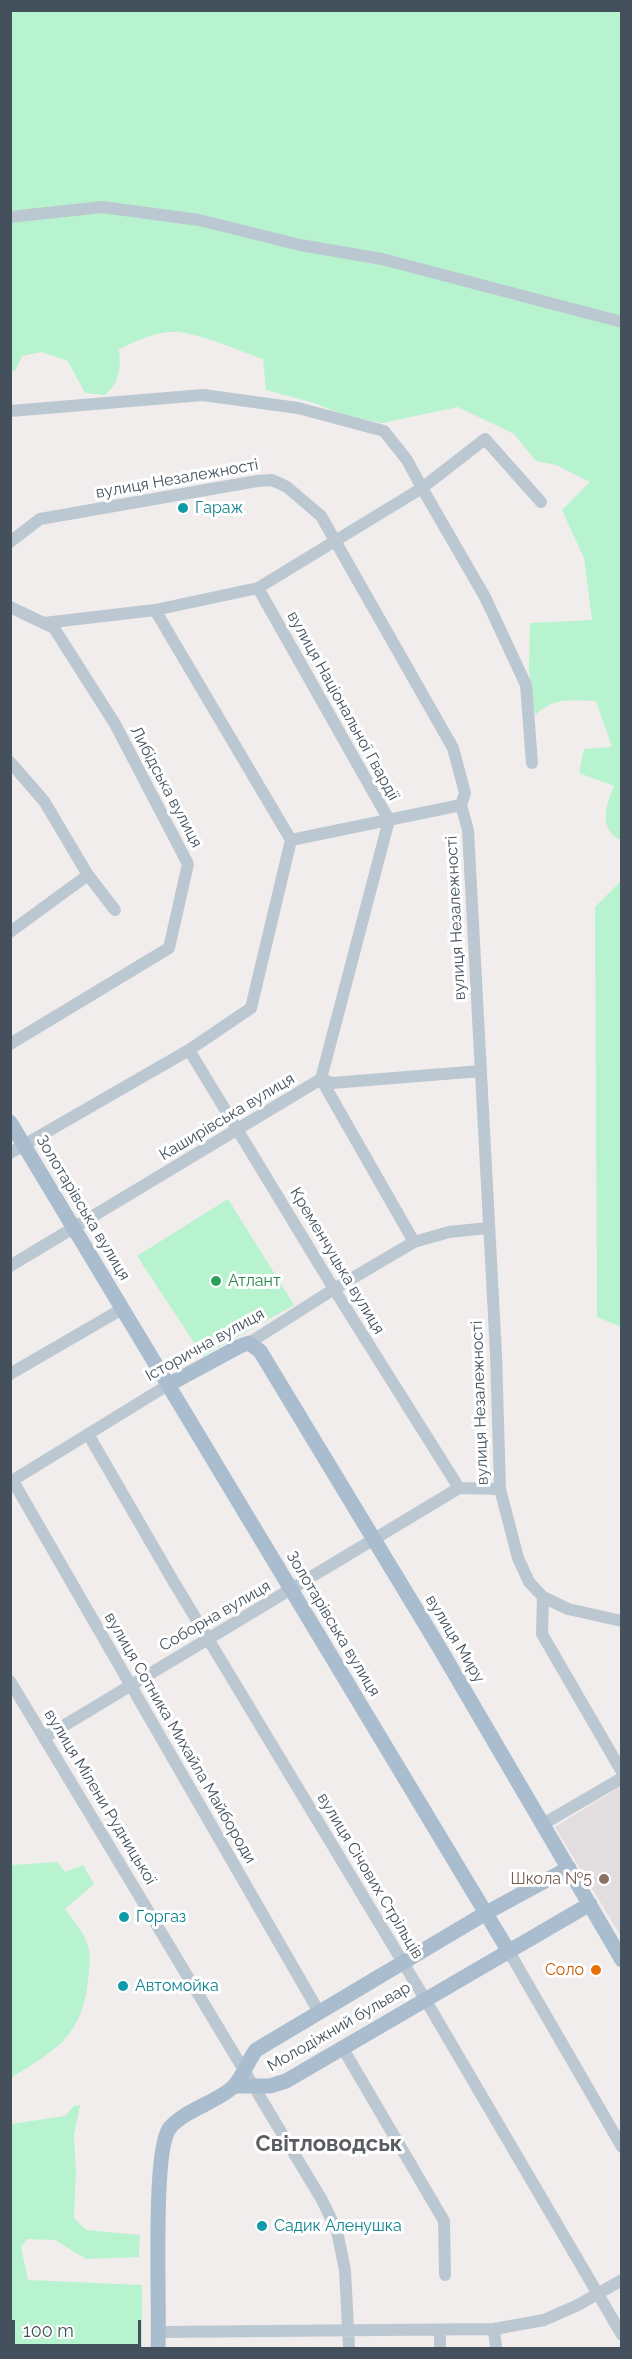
<!DOCTYPE html>
<html>
<head>
<meta charset="utf-8">
<style>
	body { margin:0 }
	#map { position:relative; width:632px; height:2359px; overflow:hidden; background:#f1eded; font-family:Raleway,sans-serif }
	canvas { display:block }
	.frame { position:absolute; inset:0; border:12px solid #44515d; pointer-events:none }
	.scale { position:absolute; left:12px; top:2320px; width:129px; height:27px; box-sizing:border-box; border:3px solid #44515d; border-top:0; padding-left:8px; font-size:18px; line-height:21px; white-space:nowrap; color:#44515d; -webkit-text-stroke:4px #fff; paint-order:stroke }
</style>
</head>
<body>
<div id="map">
<canvas width="632" height="2359"></canvas>
<div class="frame"></div>
<div class="scale">100 m</div>
</div>
<script>
const g = document.querySelector('canvas').getContext('2d');
g.lineJoin = 'round';
function paint(path, color) {
  g.fillStyle = color;
  g.fill(path, 'evenodd');
}
function trace(path, color, width, dash) {
  g.strokeStyle = color;
  g.lineWidth = width;
  g.lineCap = dash ? 'butt' : 'round';
  g.setLineDash(dash || []);
  g.stroke(path);
}
function drawText(font, color, halo, rows, align = 'center') {
  g.font = font + ' Raleway,sans-serif';
  g.lineWidth = 6;
  g.setLineDash([]);
  g.textBaseline = 'middle';
  g.strokeStyle = halo;
  g.fillStyle = color;
  for (const [text, x, y, turn = 0] of rows) {
    g.save();
    g.translate(x, y);
    g.rotate((+turn || 0) * Math.PI / 180);
    g.textAlign = isNaN(turn) ? turn : align;
    if (halo) g.strokeText(text, 0, 0);
    g.fillText(text, 0, 0);
    g.restore();
  }
}
const education = new Path2D(`
	M621,1786L622,1931L619,1933L555,1827Z`);
const green = new Path2D(`
	M11,11H621V840C598,830 606,804 614,786L579,773L584,749L612,747L596,701C572,700 553,697 535,715L529,671L530,623L592,620L584,558L562,510L590,482L556,465L536,461L514,434L458,407L382,423L347,416L314,403L266,390L263,359C240,351 201,334 178,332C158,330 137,341 119,349C121,368 120,382 105,395L85,393L68,361L42,352L22,356L15,371H11Z
	M621,881V1327L597,1317L595,907Z
	M228,1199L294,1305L203,1356L137,1256Z
	M57,1862L65,1872L83,1865L94,1884L65,1909C71,1918 79,1926 84,1936C92,1951 90,1965 88,1981C82,2037 54,2051 11,2078V1865Z
	M80,2105L74,2135L76,2173L74,2218L86,2230L140,2235L139,2257L86,2259L55,2240L27,2239L21,2247L28,2280L142,2285V2348H11V2124L65,2116L74,2106Z`);
const minor = new Path2D(`
	M10,217L102,207L199,220L300,245L382,259L622,322
	M10,411L203,395L298,408L384,431L407,460L422,488L485,597L526,685L532,763
	M10,542L40,519L257,481L272,480L287,487L321,516L453,748L465,793L461,805L468,830L496,1354L500,1489L518,1558L529,1582L543,1597L568,1609L622,1621
	M258,588L422,488L485,439L541,502
	M10,607L54,628L115,724L188,864L169,948L10,1044
	M155,610L291,840
	M44,623L155,610L258,588L389,820L321,1079L414,1242
	M10,762L44,801L88,875L115,910
	M291,840L461,805
	M10,932L88,875
	M189,1050L334,1289L459,1488
	M10,1153L189,1050L251,1008L291,840
	M10,1266L321,1079L332,1083L481,1071
	M249,1343L334,1289L414,1242L449,1232L488,1228
	M10,1374L122,1309
	M88,1434L172,1579L425,1999L622,2335
	M13,1481L319,2012
	M10,1482L168,1385
	M543,1597L542,1634L622,1772
	M10,1681L322,2200L337,2231L345,2270L349,2348
	M45,1737L459,1488L500,1489
	M543,1824L622,1778
	M508,1950L622,2147
	M342,2047L444,2221L445,2275
	M494,2329L496,2348
	M159,2332L494,2329L544,2320L578,2305L622,2280
	M440,2348V2331`);
const major = new Path2D(`
	M10,1122L508,1950
	M168,1385L240,1346L249,1343L260,1351L439,1647L622,1960
	M234,2086H270L286,2081L590,1904
	M158,2348C160,2309 152,2154 169,2129C182,2111 220,2101 234,2086C243,2076 248,2061 256,2050L486,1913L569,1868`);
const markers = [
	[183,508,6,"#0f9aa8"],
	[216,1281,6,"#2e9e5b"],
	[604,1879,6,"#8d6e63"],
	[124,1917,6,"#0f9aa8"],
	[596,1970,6,"#e8710a"],
	[123,1986,6,"#0f9aa8"],
	[262,2226,6,"#0f9aa8"]
];
const streetNames = [
	["вулиця Незалежності",177,479,-10],
	["вулиця Національної Гвардії",343,706,61],
	["Либідська вулиця",166,787,62],
	["вулиця Незалежності",456,918,-93],
	["Каширівська вулиця",227,1117,-31],
	["Золотарівська вулиця",83,1208,59],
	["Кременчуцька вулиця",337,1261,59],
	["Історична вулиця",205,1345,-29],
	["вулиця Незалежності",480,1403,-92],
	["Соборна вулиця",215,1616,-30],
	["Золотарівська вулиця",333,1624,59],
	["вулиця Миру",455,1639,59],
	["вулиця Сотника Михайла Майбороди",180,1738,60],
	["вулиця Мілени Рудницької",100,1797,59],
	["вулиця Січових Стрільців",370,1876,59],
	["Молодіжний бульвар",339,2027,-30]
];
const cultureNames = [
	["Гараж",195,508],
	["Горгаз",136,1917],
	["Автомойка",135,1986],
	["Садик Аленушка",274,2226]
];
const leisureNames = [
	["Атлант",228,1281]
];
const educationNames = [
	["Школа №5",592,1879]
];
const foodNames = [
	["Соло",584,1970]
];
const districtNames = [
	["Світловодськ",329,2144]
];
paint(education, '#e2dedf');
paint(green, '#b7f3ce');
trace(minor, '#bcc8d1', 12);
trace(major, '#aabdcf', 15);
for (const [x, y, r, color] of markers) {
  const dot = new Path2D();
  dot.arc(x, y, r, 0, 2 * Math.PI);
  g.fillStyle = color;
  g.fill(dot);
  trace(dot, '#fff', 2);
}
drawText('16px', '#44515d', '#fff', streetNames);
drawText('16px', '#0d838f', '#fff', cultureNames, 'left');
drawText('16px', '#27864d', '#fff', leisureNames, 'left');
drawText('16px', '#785e54', '#fff', educationNames, 'right');
drawText('16px', '#c56008', '#fff', foodNames, 'right');
drawText('bold 22px', '#5a5e63', '#fff', districtNames);
</script>
</body>
</html>
